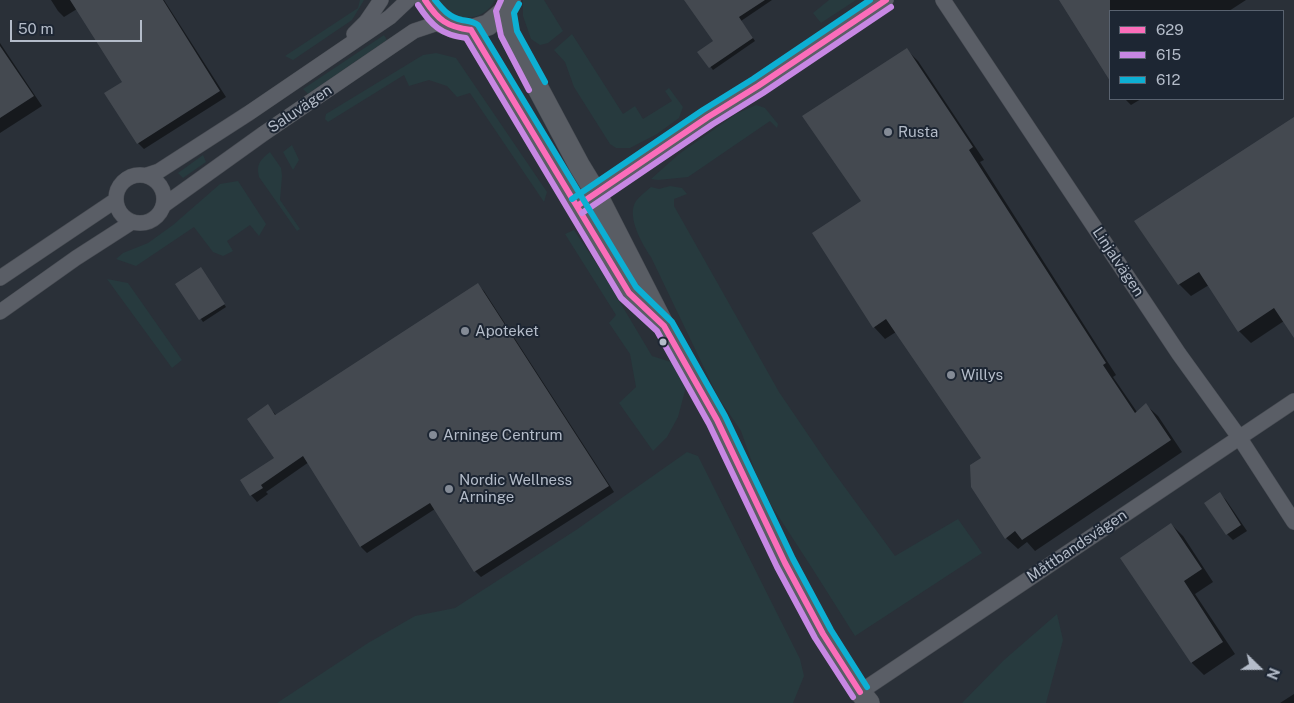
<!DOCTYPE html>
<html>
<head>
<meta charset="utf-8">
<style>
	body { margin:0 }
	#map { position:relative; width:1294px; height:703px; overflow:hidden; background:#2a3038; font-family:"Public Sans",sans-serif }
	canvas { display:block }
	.legend { position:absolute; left:1109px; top:10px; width:175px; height:90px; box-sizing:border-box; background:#1d2633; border:1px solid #59626f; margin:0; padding:6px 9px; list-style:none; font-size:15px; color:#b4bcc9 }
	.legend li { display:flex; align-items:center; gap:10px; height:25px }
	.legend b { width:25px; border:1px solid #59626f }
	.north { position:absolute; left:1234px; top:643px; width:50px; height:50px; -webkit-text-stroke:4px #1d2633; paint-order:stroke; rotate:112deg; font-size:14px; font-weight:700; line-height:20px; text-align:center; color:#b4bcc9 }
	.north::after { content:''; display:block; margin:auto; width:18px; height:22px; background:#b4bcc9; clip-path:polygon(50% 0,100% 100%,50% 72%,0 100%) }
	.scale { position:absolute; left:10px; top:20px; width:132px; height:22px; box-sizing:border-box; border:2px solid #b4bcc9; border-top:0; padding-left:6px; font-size:15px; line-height:18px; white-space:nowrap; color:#b4bcc9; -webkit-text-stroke:4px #1d2633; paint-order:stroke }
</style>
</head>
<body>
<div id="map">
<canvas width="1294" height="703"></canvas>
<ul class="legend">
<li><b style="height:6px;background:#fb6dba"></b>629</li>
<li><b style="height:6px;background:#c787e3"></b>615</li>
<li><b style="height:6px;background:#0dafd3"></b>612</li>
</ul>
<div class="north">N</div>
<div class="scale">50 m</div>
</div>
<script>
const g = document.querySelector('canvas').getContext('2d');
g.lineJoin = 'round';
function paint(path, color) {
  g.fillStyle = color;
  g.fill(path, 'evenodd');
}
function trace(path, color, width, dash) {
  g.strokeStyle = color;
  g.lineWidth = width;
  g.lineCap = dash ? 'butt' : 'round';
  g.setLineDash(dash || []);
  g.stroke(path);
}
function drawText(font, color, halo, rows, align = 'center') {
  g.font = font + ' "Public Sans",sans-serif';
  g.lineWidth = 4;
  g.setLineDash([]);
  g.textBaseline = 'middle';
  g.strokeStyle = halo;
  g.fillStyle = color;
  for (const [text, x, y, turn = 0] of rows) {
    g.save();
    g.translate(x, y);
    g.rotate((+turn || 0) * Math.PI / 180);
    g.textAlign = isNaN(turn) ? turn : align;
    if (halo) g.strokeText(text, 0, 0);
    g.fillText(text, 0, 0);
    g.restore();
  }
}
const green = new Path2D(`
	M360,0H364L352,20L293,60L285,56L358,8Z
	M438,0H495C483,24 450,23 438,0Z
	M523,0H544L563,31L548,43L540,45L531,39L523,16Z
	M829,0H856L821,23L813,13Z
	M572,34L623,114L635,106L643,119L672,101L665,91L669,88L683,107L679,118L657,134L630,148H616L610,144L574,87L565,62L554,50Z
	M384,35L387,40L308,94L303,89Z
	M436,53L456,58L547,192L544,202L470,93L457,97L447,86L429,80L409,86L404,75L328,122L325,119L326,114L423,55Z
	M756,105L765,108L778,124L777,128L770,121L688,177L658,180L651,179L679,154L736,114Z
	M292,145L299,160L293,170L283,152Z
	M270,152L281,168L282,176L280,200L300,229L297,231L259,177C256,164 260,160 270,152Z
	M203,155L206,162L183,178L178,173Z
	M238,181L266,224L259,236L250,225L227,241L233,251L223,256L213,252L194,227L136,266L116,259L123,253L148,243L173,225L220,184Z
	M670,186L682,188L687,194L674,199V206L779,392L830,467L895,556L958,519L982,553L855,636L812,568L762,491L741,431L718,397L651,257C642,244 626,216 636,201C640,196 646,191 651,187L659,189Z
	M574,230L602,272L652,356L671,362L683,378L686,387L678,417L667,437L653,451L619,403L636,387L630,354L609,323L616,315L565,234Z
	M107,279L128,283L182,360L172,368Z
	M687,452L698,456L800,659L804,676L793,703H277L368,643L415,616L455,608L576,530Z
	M1057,614L1063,640L1046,703H962L1004,660Z`);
const shadow = new Path2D(`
	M51,0H164L226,97L144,149L138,143L124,82L77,9L64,17L58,11Z
	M686,0H772L741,21L755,41L713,70L699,52L715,41Z
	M1061,0H1246L1229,11H1110V79Z
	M0,43L42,106L0,133Z
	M907,50L918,61L984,160L980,162L1116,375L1113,377L1137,412L1146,405L1158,416L1182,452L1035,551L1027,542L1018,549L1006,538L983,458L896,332L885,339L874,327L862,201Z
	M1125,99H1141L1131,105Z
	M1294,118V335L1284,321L1251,343L1239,331L1209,285L1191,296L1179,284Z
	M203,272L226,307L203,322L177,284Z
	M478,285L484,291L614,492L481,577L475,571L435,509L367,553L361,547L309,462L266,492L268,494L257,502L251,495L242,481L276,458L268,406L276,415Z
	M1220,494L1226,500L1247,531L1233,540L1227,534Z
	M1171,524L1183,536L1213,582L1195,594L1235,654L1204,675L1192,663L1122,559Z
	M1294,694V703H1280Z`);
const building = new Path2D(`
	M70,0H163L220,91L137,144L104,93L122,82Z
	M684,0H765L739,17L753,38L709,68L697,52L713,41Z
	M1059,0H1110V81Z
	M0,46L34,96L0,118Z
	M907,48L973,147L969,150L1106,363L1103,365L1135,413L1146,403L1171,440L1022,540L1015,531L1005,539L971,487L970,465L981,458L886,319L873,328L812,233L861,201L802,116Z
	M1294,117V338L1274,308L1238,332L1199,272L1178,285L1134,221Z
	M201,267L225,304L199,320L175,284Z
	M478,283L609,486L474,572L430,503L360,547L303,456L261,485L263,488L250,496L240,480L274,458L247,419L268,404L275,415Z
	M1220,492L1241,525L1226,535L1204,503Z
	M1171,523L1202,569L1184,581L1223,642L1191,663L1120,558Z`);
const street = new Path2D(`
	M943,0L1179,354L1239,437L1294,522
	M354,34L366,22L381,0
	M116 199a24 24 0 1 1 48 0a24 24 0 1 1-48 0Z
	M147,175L159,171L249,113L390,17L408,0
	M588,198L708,117L758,86L886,0
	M164,205L263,134L414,31L441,22
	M0,278L116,200
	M0,312L76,258L132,222
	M860,692L1294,401`);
const secondary = new Path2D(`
	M425,0L441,22L455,28L471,30L488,25L505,11L510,0
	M505,11L509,34L579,165L596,193L664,326L717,420L785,563L823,634L860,692L869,703
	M471,30L629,293L651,314`);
const bus1 = new Path2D(`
	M425,0C438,20 447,27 471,30
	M471,30L629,293L664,326L717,420L785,563L823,634L860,692
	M577,206L708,117L758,86L886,0`);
const bus2 = new Path2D(`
	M501,0L496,11L501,36L529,90
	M418,5C431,25 441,35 466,38L621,298L657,331L709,424L777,567L815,638L853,697
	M582,213L713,124L763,93L891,7`);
const bus3 = new Path2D(`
	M435,0C443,10 449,17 462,20C468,21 473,21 478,25L636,287L672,322L725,416L793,559L831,630L867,687
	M519,4L514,13L517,31L545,82
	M572,199L703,110L753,79L870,0`);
const markers = [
	[888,132,5,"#848b96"],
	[465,331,5,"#848b96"],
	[663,342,4.5,"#b4bcc9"],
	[951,375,5,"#848b96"],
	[433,435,5,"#848b96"],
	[449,489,5,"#848b96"]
];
const streetNames = [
	["Saluvägen",300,109,-34],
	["Linjalvägen",1118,262,56],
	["Måttbandsvägen",1077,546,-34]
];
const poiNames = [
	["Rusta",898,132],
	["Apoteket",475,331],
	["Willys",961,375],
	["Arninge Centrum",443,435],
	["Nordic Wellness",459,480],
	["Arninge",459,497]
];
paint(green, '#273a3e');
paint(shadow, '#0007');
paint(building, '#444950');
trace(street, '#484c53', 16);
trace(secondary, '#484c53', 22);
trace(street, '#5a5e66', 15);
trace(secondary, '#595d64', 21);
trace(bus1, '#fb6dba', 6);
trace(bus2, '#c787e3', 6);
trace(bus3, '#0dafd3', 6);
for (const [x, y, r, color] of markers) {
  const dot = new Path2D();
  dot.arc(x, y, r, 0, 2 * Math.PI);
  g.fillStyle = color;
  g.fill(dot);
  trace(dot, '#1d2633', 2);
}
drawText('15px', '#b4bcc9', '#1d2633', streetNames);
drawText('15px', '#b4bcc9', '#1d2633', poiNames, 'left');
</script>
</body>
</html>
